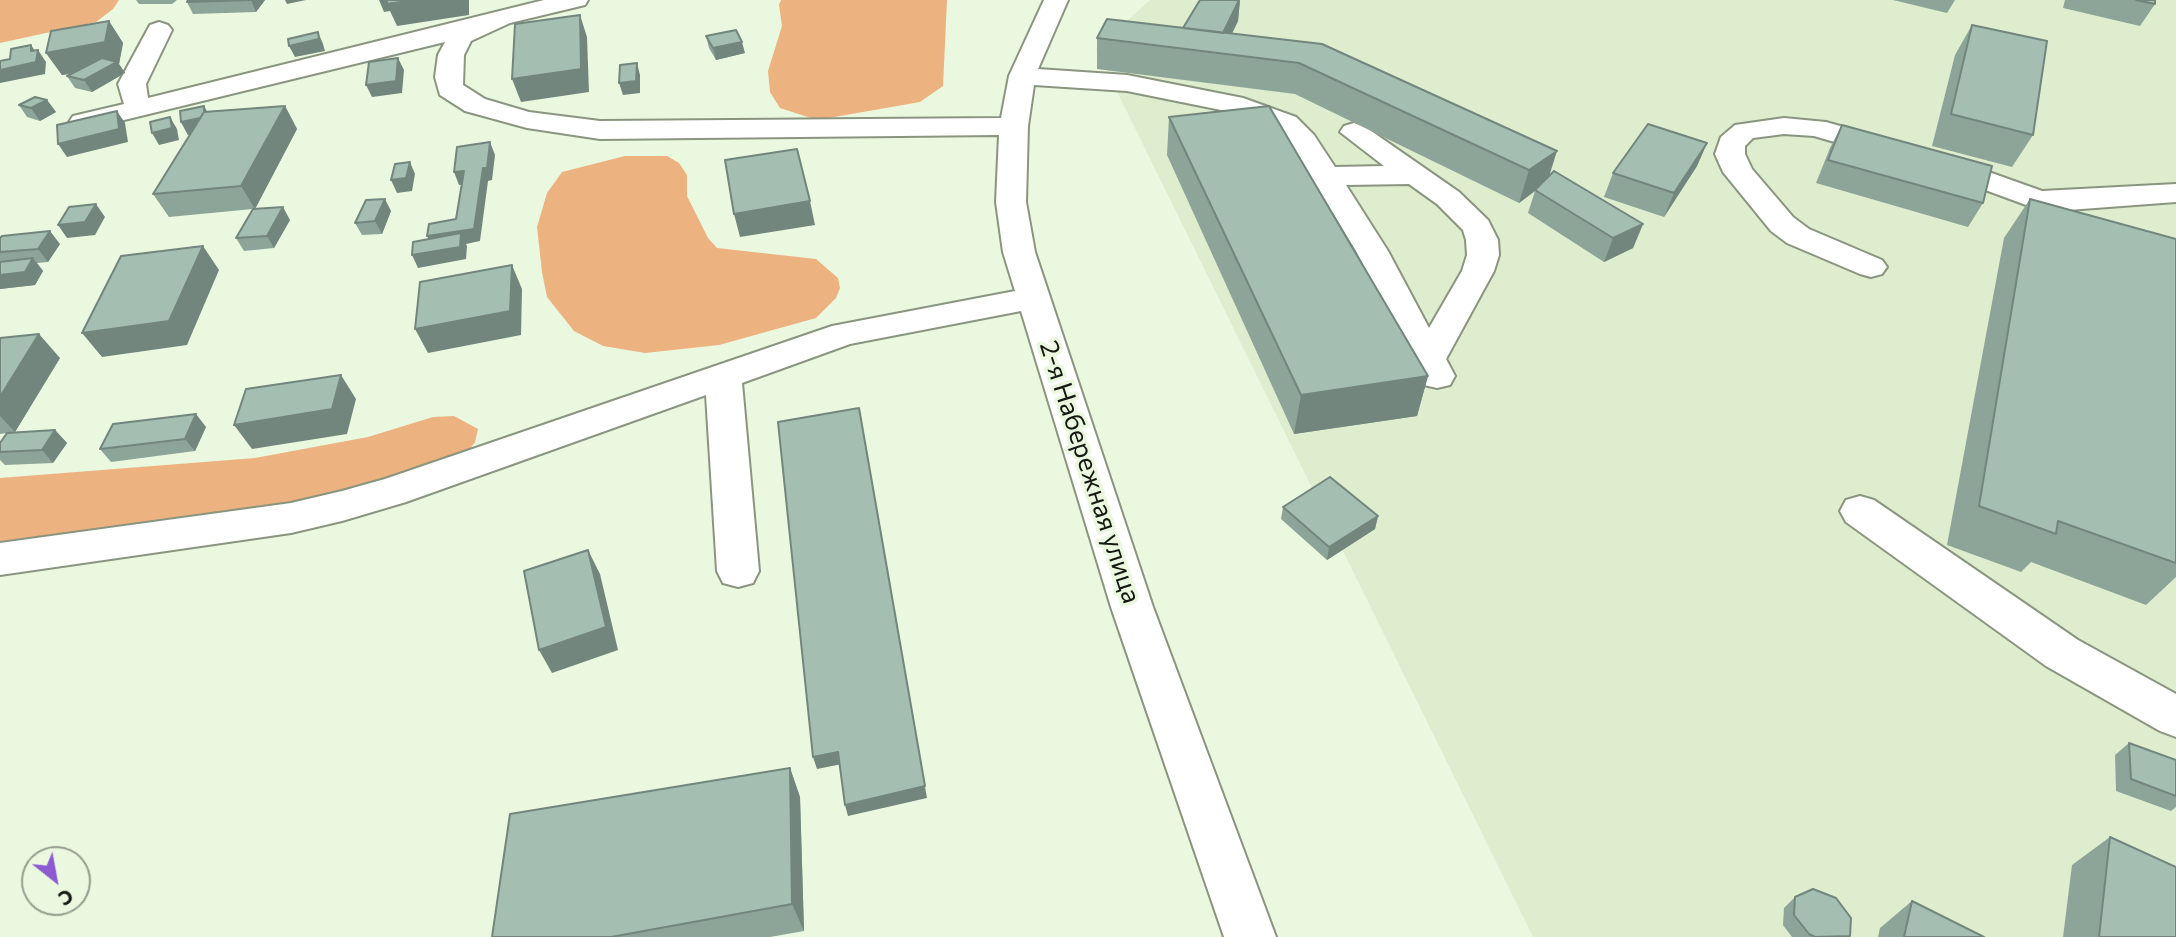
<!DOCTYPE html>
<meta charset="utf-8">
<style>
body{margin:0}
#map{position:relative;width:2176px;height:937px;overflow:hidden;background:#ebf8e0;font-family:Commissioner,sans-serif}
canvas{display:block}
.north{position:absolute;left:21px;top:846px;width:70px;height:70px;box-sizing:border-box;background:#ebf8e0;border:2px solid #959e8d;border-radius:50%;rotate:149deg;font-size:19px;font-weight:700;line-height:28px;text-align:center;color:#141810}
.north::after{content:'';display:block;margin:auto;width:24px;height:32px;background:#8d5ad2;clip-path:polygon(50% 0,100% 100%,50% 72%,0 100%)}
</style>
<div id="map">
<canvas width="2176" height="937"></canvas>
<div class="north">С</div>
</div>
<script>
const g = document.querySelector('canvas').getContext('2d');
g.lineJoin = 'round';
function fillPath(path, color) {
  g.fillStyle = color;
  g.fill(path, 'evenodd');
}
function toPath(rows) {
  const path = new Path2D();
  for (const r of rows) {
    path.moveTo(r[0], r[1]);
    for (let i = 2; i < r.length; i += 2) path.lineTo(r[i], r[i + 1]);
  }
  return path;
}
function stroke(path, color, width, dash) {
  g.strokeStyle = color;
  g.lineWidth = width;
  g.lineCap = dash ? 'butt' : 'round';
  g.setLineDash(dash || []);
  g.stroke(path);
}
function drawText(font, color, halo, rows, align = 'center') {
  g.font = font + ' Commissioner,sans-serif';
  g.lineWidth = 7;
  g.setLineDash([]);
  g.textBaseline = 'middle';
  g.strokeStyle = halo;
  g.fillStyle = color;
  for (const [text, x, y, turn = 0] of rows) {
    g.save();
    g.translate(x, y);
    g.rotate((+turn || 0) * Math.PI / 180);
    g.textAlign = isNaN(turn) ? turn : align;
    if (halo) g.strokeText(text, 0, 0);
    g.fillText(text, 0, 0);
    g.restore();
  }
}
fillPath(toPath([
 [1150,0,2176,0,2176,937,1533,937,1096,49]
]), '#ddedce');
fillPath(toPath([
 [0,0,119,0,113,9,96,22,0,43],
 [781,0,947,0,943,86,920,102,817,120,780,108,770,92,768,71,782,26,779,5],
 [625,156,667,156,679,163,687,175,687,196,708,238,717,248,816,259,838,278,840,288,836,298,816,318,719,345,645,353,603,346,574,331,547,297,542,272,537,227,547,193,562,172],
 [454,416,478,429,475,442,468,451,364,491,0,552,0,478,255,458,368,437,433,417]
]), '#ecb27f');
const minor = toPath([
 [544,0,588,0,585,5,510,23,471,41,464,55,463,85,485,99,529,112,600,121,1001,118,1009,76,1044,0,1068,0,1038,69,1127,75,1243,98,1296,117,1314,135,1335,167,1384,166,1340,132,1344,126,1354,123,1364,126,1459,192,1488,220,1498,240,1499,255,1494,271,1446,359,1455,376,1450,385,1437,388,1424,385,1356,251,1292,146,1276,129,1226,111,1127,91,1034,85,1028,126,1026,202,1035,252,1153,607,1276,937,1224,937,1111,607,1021,311,850,344,742,383,759,571,753,583,738,587,723,583,717,571,706,395,406,502,342,521,291,533,0,575,0,543,291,503,342,491,385,479,832,326,1015,291,1003,252,996,202,999,135,600,139,527,128,465,111,440,95,435,77,438,55,445,42,83,130,73,128,69,122,73,116,124,104,118,84,150,25,159,22,168,25,172,30,146,84,148,98,544,0],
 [1409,184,1437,204,1463,230,1466,240,1467,255,1462,271,1429,328,1388,251,1346,185,1409,184],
 [1784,118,1826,122,1896,142,1900,148,1896,154,1886,157,1814,136,1784,134,1753,138,1745,146,1745,154,1752,169,1793,217,1809,229,1882,260,1887,267,1882,274,1871,277,1860,274,1787,243,1771,231,1723,172,1715,154,1721,137,1735,125,1784,118],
 [1941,155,2042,191,2176,184,2176,202,2055,211,2037,209,1931,170,1926,164,1931,158,1941,155],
 [1860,496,1874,500,2078,640,2176,694,2176,737,2160,731,2046,666,1846,522,1840,511,1846,500,1860,496]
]);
stroke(minor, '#8a957f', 4);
fillPath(minor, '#fff');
fillPath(toPath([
 [136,0,177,0,172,4,139,4],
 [188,0,265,0,256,12,193,14,187,2],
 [1240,0,1238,21,1232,34,1322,44,1549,176,1643,224,1633,248,1604,262,1528,213,1535,191,1519,203,1295,94,1097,69,1097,38,1183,28],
 [1893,0,1955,0,1947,13],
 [2065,0,2155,0,2155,4,2140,26,2063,8],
 [109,21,123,43,119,64,125,73,92,92,75,88,67,76,71,74,62,75,46,53],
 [1972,25,2033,135,2012,167,1932,146,1955,55],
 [706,36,745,53,716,60,709,48],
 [47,100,56,112,40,121,27,117,19,105],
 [285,106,297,129,255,209,290,220,274,248,244,251,236,238,253,209,169,217,153,194,190,134,188,135,181,122,207,112],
 [1169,117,1428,376,1417,416,1294,434,1167,155],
 [1842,125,1983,203,1968,227,1816,183,1830,148],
 [1707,143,1697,166,1664,217,1604,197,1613,173],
 [2030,199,2176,239,2176,577,2146,605,2031,562,2021,572,1947,545,2004,238],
 [391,211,382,234,362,235,355,223],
 [0,238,60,244,48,262,37,263,43,271,35,285,0,289],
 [0,338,60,358,15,432,55,430,67,443,53,463,5,465,0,460,0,443,7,433,0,434],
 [206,427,195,451,111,462,100,449],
 [1283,507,1378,516,1375,529,1327,560,1281,519],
 [2129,743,2176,760,2176,807,2171,811,2116,791,2115,755],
 [790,768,800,797,804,931,770,937,492,937],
 [2110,837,2176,937,2063,937,2072,865],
 [1795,897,1849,937,1792,937,1783,925,1784,908],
 [1912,901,1984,937,1878,937,1880,928]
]), '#8da499');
fillPath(toPath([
 [251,0,265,0,256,12],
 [285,0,306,0,287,4],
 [379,0,469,0,469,15,397,26,390,11,384,12],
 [1240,0,1238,21,1222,53,1219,40],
 [580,15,587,37,589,92,521,102,512,79],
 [109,21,123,43,119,64,125,73,92,92,84,80,109,66,62,75,46,53],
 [318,32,323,44,325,51,295,57,289,46],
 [742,42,745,53,716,60,713,48],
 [31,45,37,54,38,50,46,62,45,74,0,83,0,70,31,51],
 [398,58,404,70,402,93,372,97,366,85],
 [637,63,640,75,640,93,623,95,619,83],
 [47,100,56,112,40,121,31,108],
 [204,106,211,118,212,129,188,135,181,122],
 [285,106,297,129,255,209,241,186],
 [117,111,125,123,128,142,67,157,58,144],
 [170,117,177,129,179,140,159,145,152,133],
 [490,142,495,155,492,180,488,181,480,241,466,244,467,246,466,259,418,268,412,255,433,249,427,236,474,229,483,168],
 [1707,143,1697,166,1664,217,1674,193],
 [1557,151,1547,183,1535,190,1535,191,1519,203,1529,170],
 [410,162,415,174,412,191,397,193,391,180],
 [464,171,469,184,459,185,454,172],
 [385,199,391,211,382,234,375,221],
 [810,201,815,225,740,237,734,214],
 [96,204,105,217,95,235,67,238,58,225],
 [283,207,290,220,274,248,267,236],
 [1643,224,1633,248,1604,262,1613,238],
 [50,231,60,244,48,262,38,249],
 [203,246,219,270,187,345,102,357,82,333],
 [33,258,43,271,35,285,0,289,0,275],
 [512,265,522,289,521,335,428,353,415,329],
 [39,334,60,358,15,432,0,416,0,397],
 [341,375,356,399,347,434,252,449,234,425],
 [1428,376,1417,416,1294,434,1301,395],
 [196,414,206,427,195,451,185,439],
 [861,421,927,798,848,816,845,805],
 [55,430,67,443,53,463,42,450],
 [1378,516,1375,529,1327,560,1329,547],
 [588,550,600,574,618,650,552,673,539,650],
 [838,752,842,764,817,769,813,757],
 [790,768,800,797,804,931,792,904]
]), '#73867d');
const building = toPath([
 [188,0,251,0,187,2,188,0],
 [387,0,413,0,387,4,387,0],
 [1200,0,1239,0,1223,33,1183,28,1200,0],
 [2136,0,2155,0,2155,4,2136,0],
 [580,15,581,69,512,79,515,24,580,15],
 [1107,19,1322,44,1557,151,1529,170,1299,63,1097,38,1107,19],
 [109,21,105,42,46,53,51,31,109,21],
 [1972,25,2047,41,2033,135,1951,114,1972,25],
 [736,30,742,42,713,48,706,36,736,30],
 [318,32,319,39,289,46,288,39,318,32],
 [31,45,31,51,38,50,36,62,0,70,0,61,10,59,11,49,31,45],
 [102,58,117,62,84,80,67,76,102,58],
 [398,58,396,81,366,85,369,62,398,58],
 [637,63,636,81,619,83,620,65,637,63],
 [35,97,47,100,31,108,19,105,35,97],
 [204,106,204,112,200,118,181,122,180,111,204,106],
 [285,106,241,186,153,194,204,112,285,106],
 [1269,106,1428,376,1301,395,1169,117,1269,106],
 [117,111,119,129,58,144,57,125,117,111],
 [170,117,172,128,152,133,150,122,170,117],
 [1648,124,1707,143,1674,193,1613,173,1648,124],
 [1842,125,1992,166,1983,203,1828,160,1842,125],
 [490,142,487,168,483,168,474,229,427,236,429,224,456,219,464,171,454,172,457,147,490,142],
 [797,149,810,201,734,214,725,160,797,149],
 [410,162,406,178,391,180,395,164,410,162],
 [1554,171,1643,224,1613,238,1535,190,1554,171],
 [385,199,375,221,355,223,366,200,385,199],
 [2030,199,2176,239,2176,563,2058,521,2056,534,1979,506,2030,199],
 [96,204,85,222,58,225,69,207,96,204],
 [283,207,267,236,236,238,253,209,283,207],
 [50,231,38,249,0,252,0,238,2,236,50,231],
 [461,233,460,247,412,255,413,242,461,233],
 [203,246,169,321,82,333,121,256,203,246],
 [33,258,25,272,0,275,0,262,33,258],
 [512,265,510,311,415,329,420,282,512,265],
 [39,334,0,397,0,338,39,334],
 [341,375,332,409,234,425,246,389,341,375],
 [859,408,925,786,845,805,838,752,813,757,778,422,859,408],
 [196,414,185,439,100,449,113,424,196,414],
 [55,430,42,450,0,452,0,443,7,433,55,430],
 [1330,477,1378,516,1329,547,1283,507,1330,477],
 [588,550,606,627,539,650,524,571,588,550],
 [2129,743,2176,760,2176,796,2131,779,2129,743],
 [790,768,792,904,611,937,492,937,510,814,790,768],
 [2110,837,2176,867,2176,937,2099,937,2110,837],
 [1813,889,1836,898,1851,918,1850,936,1815,937,1809,934,1794,915,1795,897,1813,889],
 [1912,901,1984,937,1904,937,1912,901]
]);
fillPath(building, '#a4bfb2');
stroke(building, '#73867d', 2);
drawText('26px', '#141810', '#ebf8e0', [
 ["2-я Набережная улица",1090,472,72]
]);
</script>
